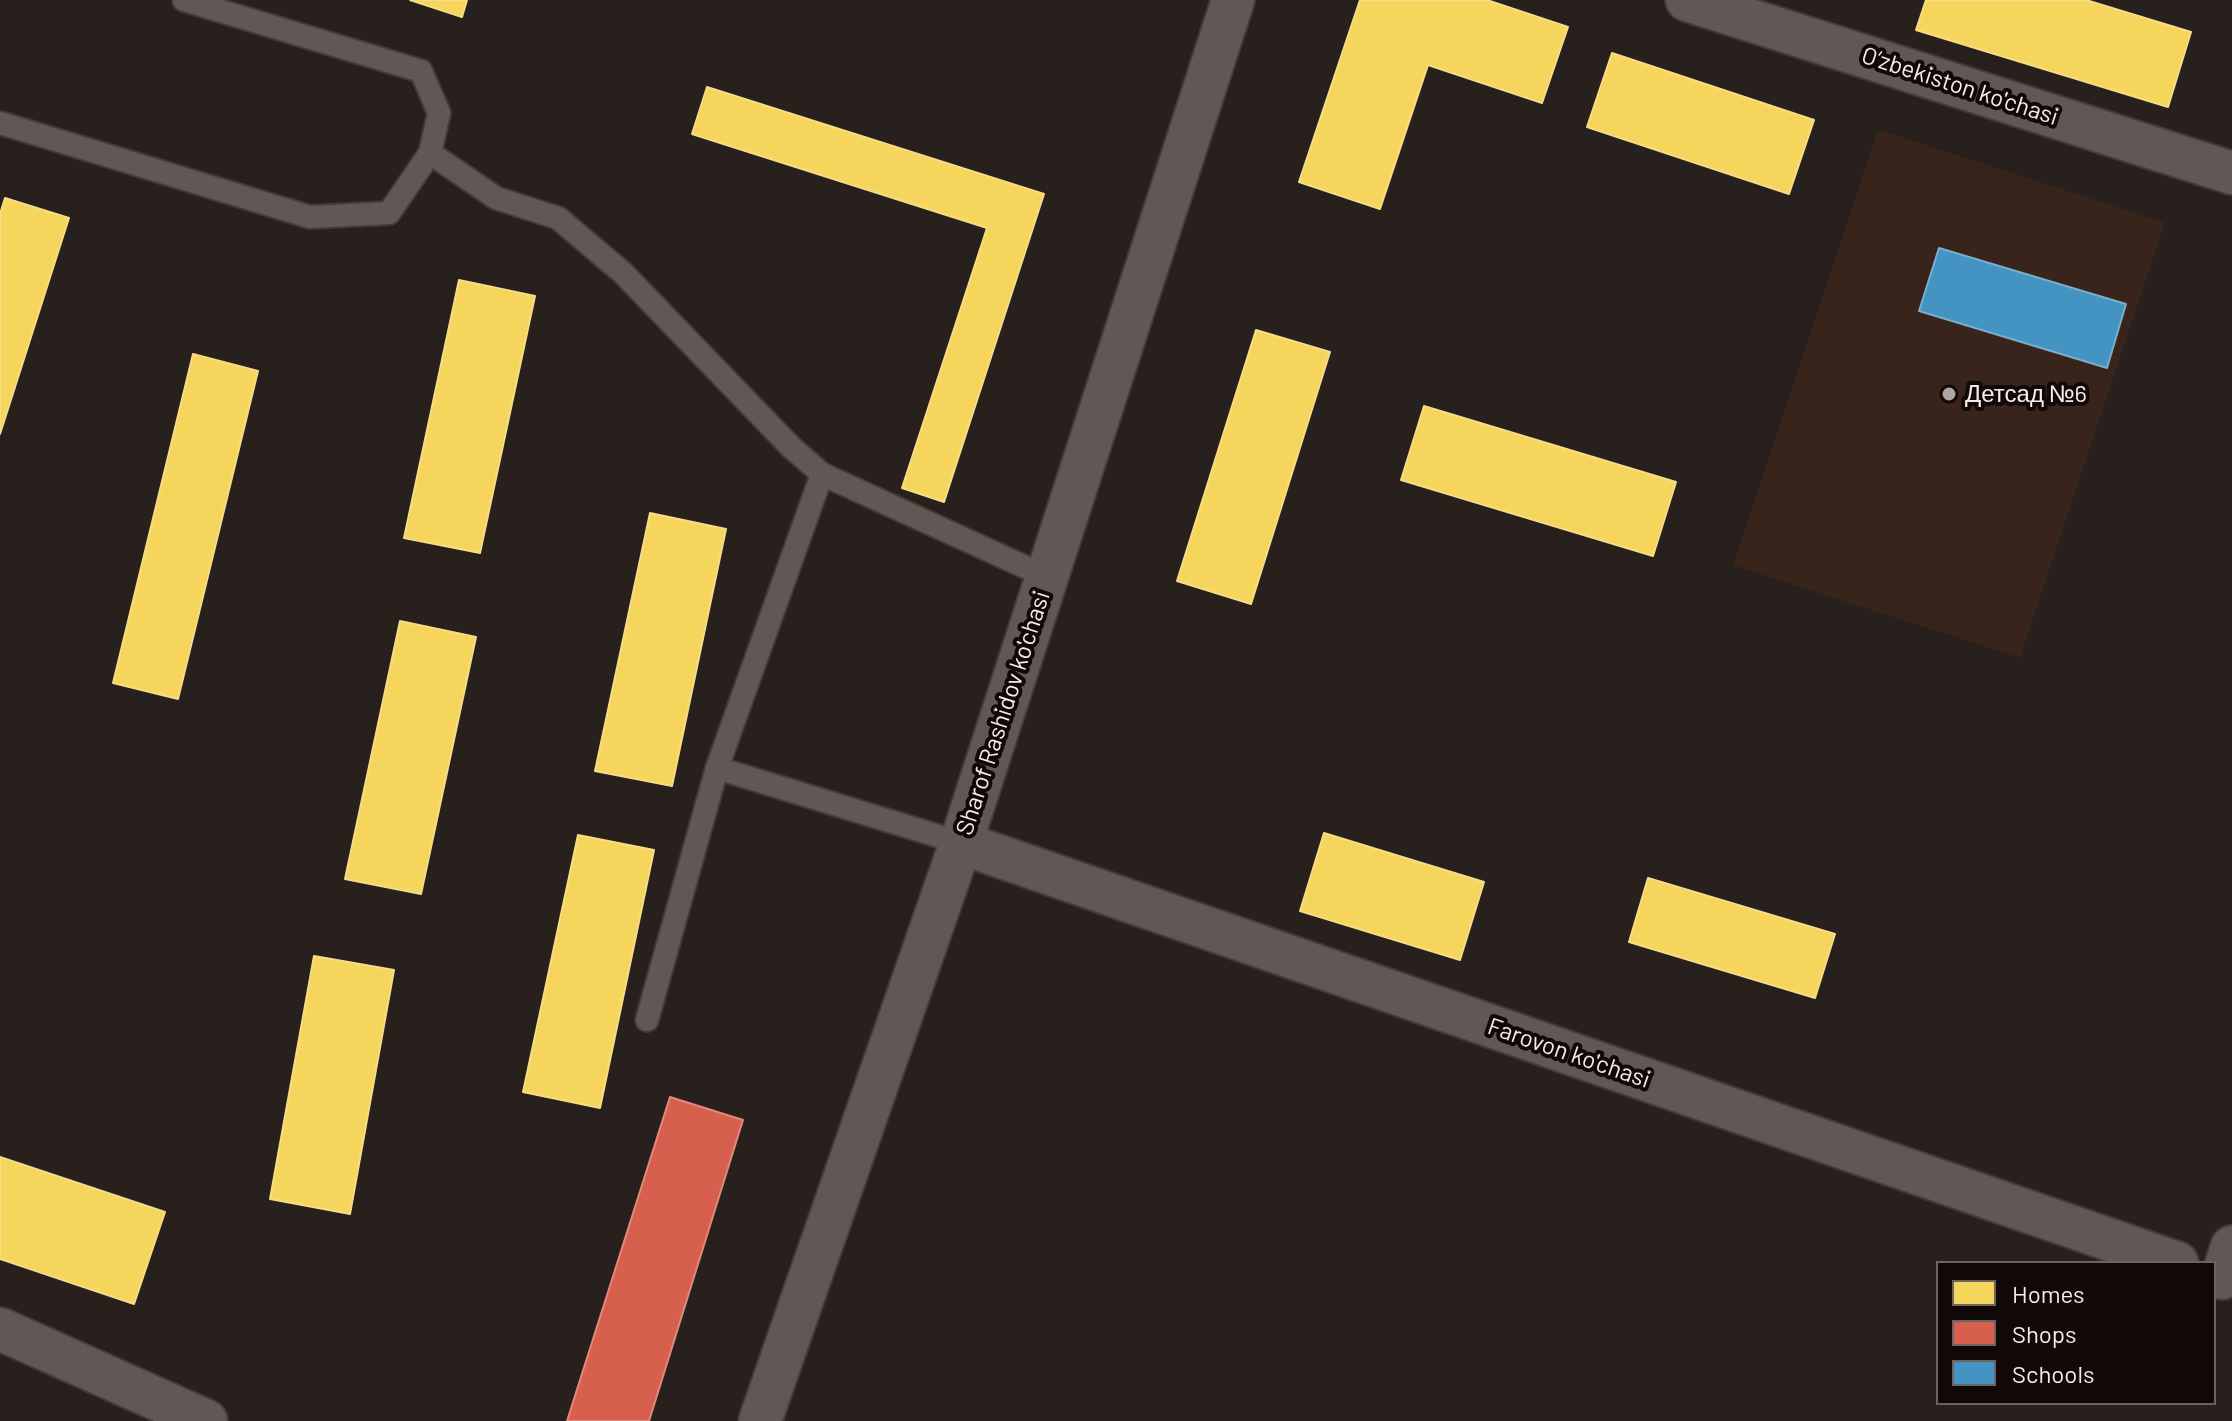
<!DOCTYPE html>
<meta charset="utf-8">
<style>
body{margin:0}
#map{position:relative;width:2232px;height:1421px;overflow:hidden;background:#28201c;font-family:Barlow,sans-serif}
canvas{display:block}
.legend{position:absolute;left:1936px;top:1261px;width:280px;height:144px;box-sizing:border-box;background:#110907;border:2px solid #6d6461;margin:0;padding:10px 14px;list-style:none;font-size:24px;color:#f8ece7}
.legend li{display:flex;align-items:center;gap:16px;height:40px}
.legend b{width:40px;border:2px solid #6d6461}
</style>
<div id="map">
<canvas width="2232" height="1421"></canvas>
<ul class="legend">
<li><b style="height:22px;background:#f6d55c"></b>Homes</li>
<li><b style="height:22px;background:#d6604d"></b>Shops</li>
<li><b style="height:22px;background:#4393c3"></b>Schools</li>
</ul>
</div>
<script>
const g = document.querySelector('canvas').getContext('2d');
g.lineJoin = 'round';
function fillPath(path, color) {
  g.fillStyle = color;
  g.fill(path, 'evenodd');
}
function toPath(rows) {
  const path = new Path2D();
  for (const r of rows) {
    path.moveTo(r[0], r[1]);
    for (let i = 2; i < r.length; i += 2) path.lineTo(r[i], r[i + 1]);
  }
  return path;
}
function stroke(path, color, width, dash) {
  g.strokeStyle = color;
  g.lineWidth = width;
  g.lineCap = dash ? 'butt' : 'round';
  g.setLineDash(dash || []);
  g.stroke(path);
}
function drawText(font, color, halo, rows, align = 'center') {
  g.font = font + ' Barlow,sans-serif';
  g.lineWidth = 8;
  g.setLineDash([]);
  g.textBaseline = 'middle';
  g.strokeStyle = halo;
  g.fillStyle = color;
  for (const [text, x, y, turn = 0] of rows) {
    g.save();
    g.translate(x, y);
    g.rotate((+turn || 0) * Math.PI / 180);
    g.textAlign = isNaN(turn) ? turn : align;
    if (halo) g.strokeText(text, 0, 0);
    g.fillText(text, 0, 0);
    g.restore();
  }
}
fillPath(toPath([
 [1878,129,2165,223,2020,658,1733,565]
]), '#38241a');
const homes = toPath([
 [410,0,467,0,462,17,410,0],
 [1360,0,1487,0,1568,27,1542,103,1428,65,1380,209,1299,182,1360,0],
 [1926,0,2086,0,2191,32,2168,107,1916,30,1926,0],
 [1612,53,1814,120,1789,194,1587,127,1612,53],
 [707,87,1044,194,944,502,902,488,987,228,692,134,707,87],
 [5,198,69,218,0,434,0,214,5,198],
 [459,280,535,296,480,553,404,538,459,280],
 [1256,330,1330,352,1251,604,1177,581,1256,330],
 [193,354,258,371,178,699,113,683,193,354],
 [1424,406,1676,482,1653,556,1401,480,1424,406],
 [650,513,726,529,672,786,595,771,650,513],
 [400,621,476,637,421,894,345,879,400,621],
 [1324,833,1484,882,1460,960,1300,911,1324,833],
 [578,835,654,850,600,1108,523,1092,578,835],
 [1648,878,1835,934,1815,998,1629,942,1648,878],
 [314,956,394,970,350,1214,270,1199,314,956],
 [0,1157,165,1212,134,1304,0,1259,0,1157]
]);
fillPath(homes, '#f6d55c');
stroke(homes, '#f7dc86', 2);
const shops = toPath([
 [670,1097,743,1120,649,1421,567,1421,670,1097]
]);
fillPath(shops, '#d6604d');
stroke(shops, '#e08a7b', 2);
const schools = toPath([
 [1939,248,2126,304,2107,368,1919,311,1939,248]
]);
fillPath(schools, '#4393c3');
stroke(schools, '#79aece', 2);
const lane = toPath([
 [0,123,310,217,389,213,430,153,439,113,421,71,184,0],
 [430,153,496,198,558,218,623,273,791,447,822,474,1047,577],
 [717,768,961,843],
 [647,1020,717,768,822,474]
]);
const street = toPath([
 [1687,0,2232,173],
 [961,843,2177,1263],
 [2222,1278,2232,1247],
 [0,1329,206,1421],
 [760,1421,961,843,1233,0]
]);
stroke(lane, '#423b38', 26);
stroke(street, '#423b38', 46);
stroke(lane, '#5f5855', 22);
stroke(street, '#5f5855', 42);
for (const [x, y, r, color] of [
 [1949,394,8,"#afa5a0"]
]) {
  const dot = new Path2D();
  dot.arc(x, y, r, 0, 2 * Math.PI);
  g.fillStyle = color;
  g.fill(dot);
  stroke(dot, '#110907', 3);
}
drawText('24px', '#f8ece7', '#110907', [
 ["O‘zbekiston ko'chasi",1960,86,18],
 ["Sharof Rashidov ko'chasi",1003,713,-72],
 ["Farovon ko'chasi",1569,1053,19]
]);
drawText('24px', '#f8ece7', '#110907', [
 ["Детсад №6",1965,394]
], 'left');
</script>
